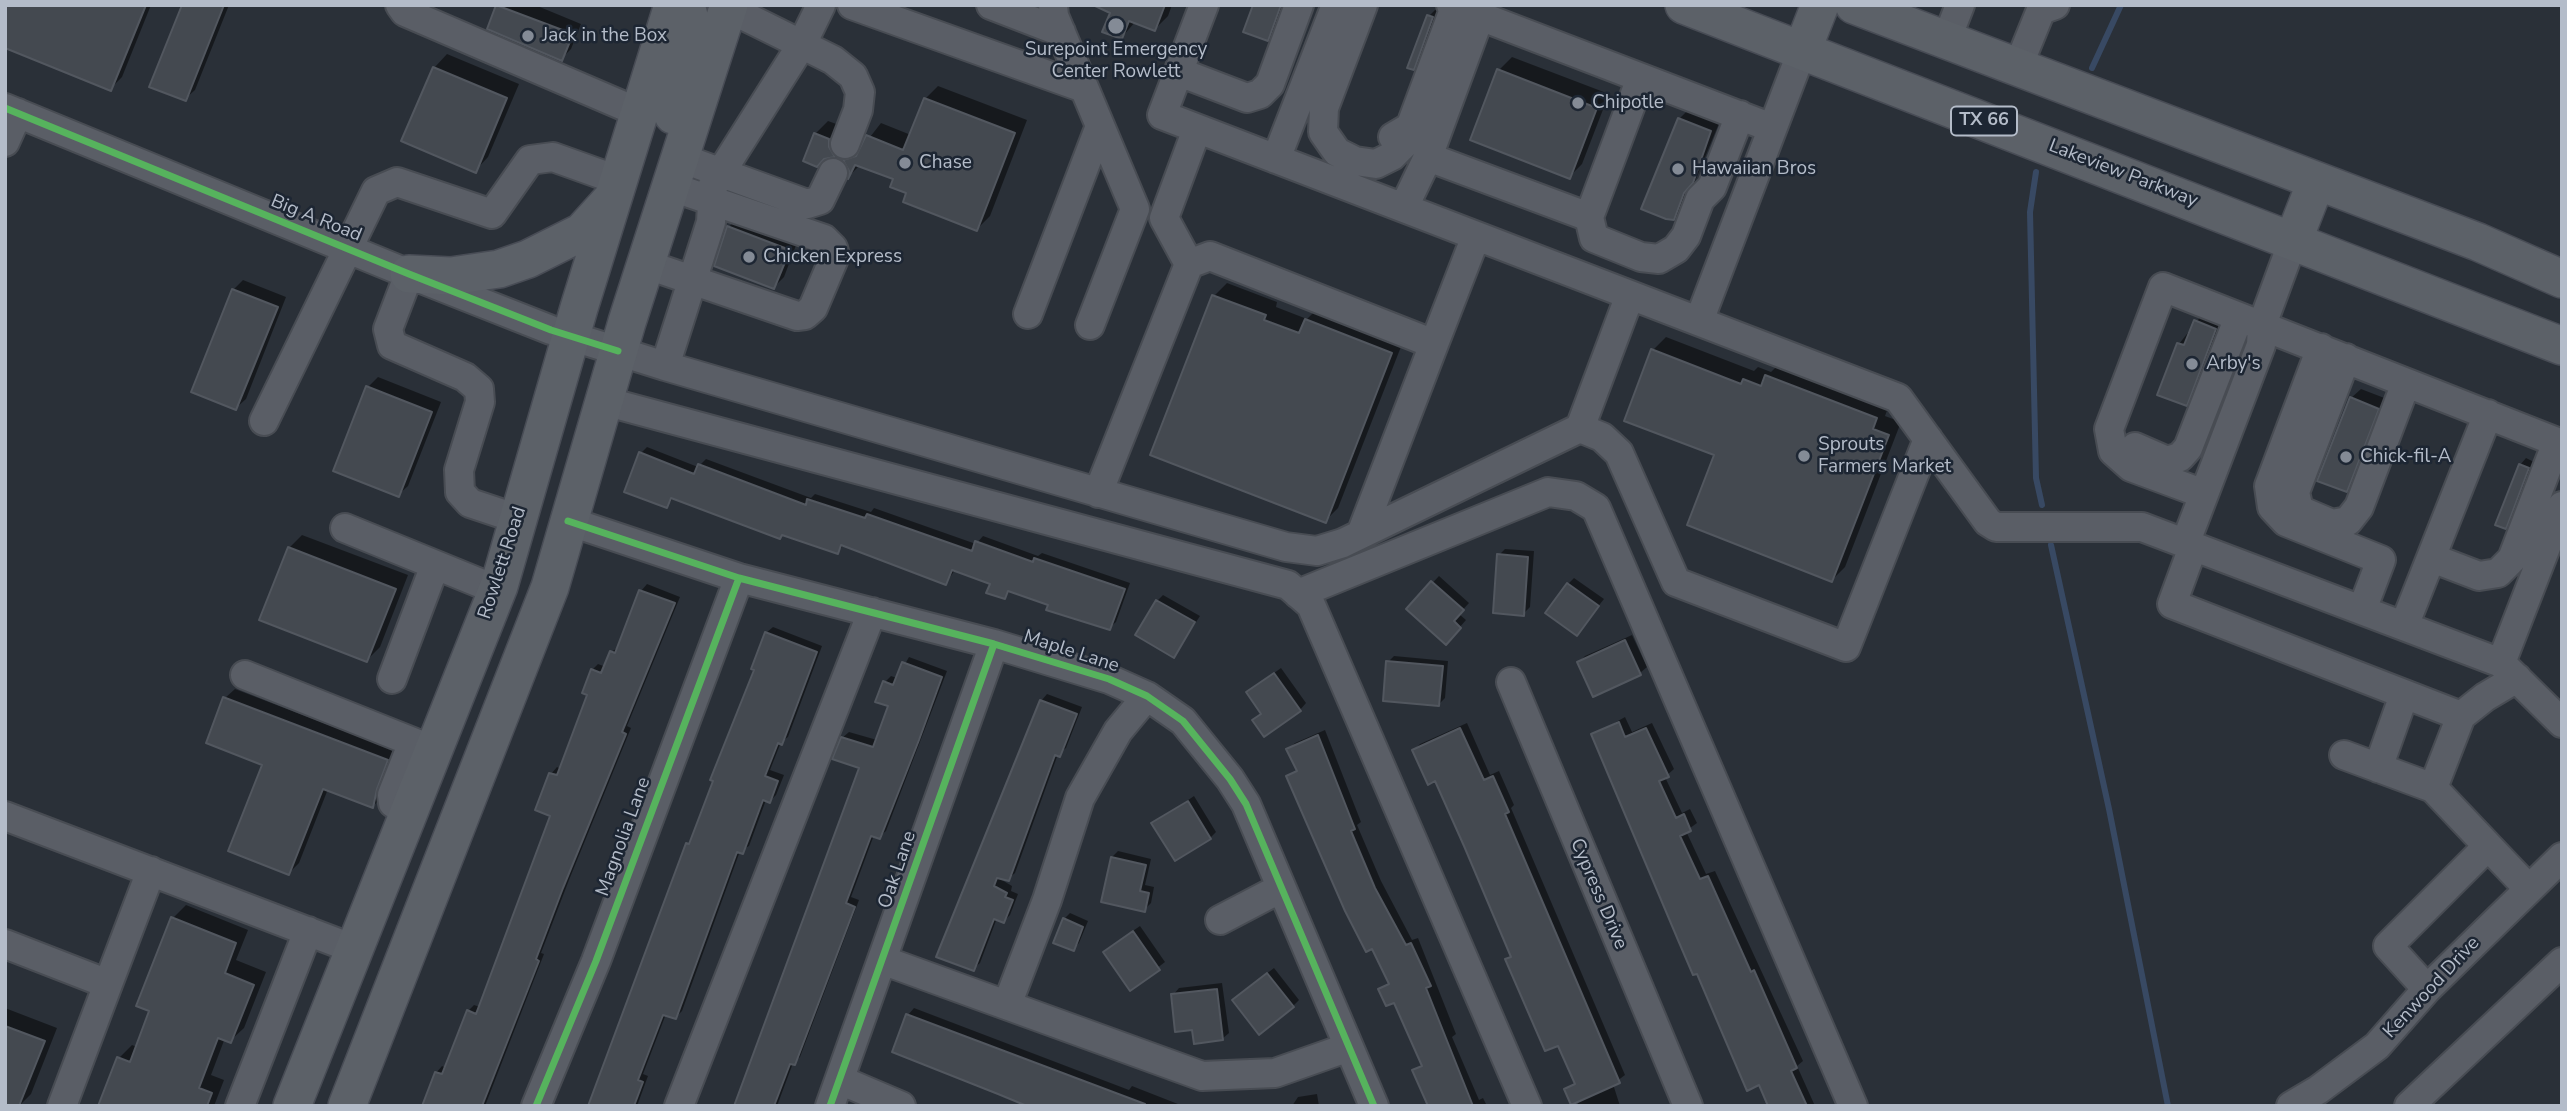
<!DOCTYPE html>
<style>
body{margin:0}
#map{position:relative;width:2567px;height:1111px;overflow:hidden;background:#2a3038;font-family:"Nunito Sans",sans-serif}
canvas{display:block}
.frame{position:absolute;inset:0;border:7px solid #b4bcc9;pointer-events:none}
</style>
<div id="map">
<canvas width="2567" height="1111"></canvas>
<div class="frame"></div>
</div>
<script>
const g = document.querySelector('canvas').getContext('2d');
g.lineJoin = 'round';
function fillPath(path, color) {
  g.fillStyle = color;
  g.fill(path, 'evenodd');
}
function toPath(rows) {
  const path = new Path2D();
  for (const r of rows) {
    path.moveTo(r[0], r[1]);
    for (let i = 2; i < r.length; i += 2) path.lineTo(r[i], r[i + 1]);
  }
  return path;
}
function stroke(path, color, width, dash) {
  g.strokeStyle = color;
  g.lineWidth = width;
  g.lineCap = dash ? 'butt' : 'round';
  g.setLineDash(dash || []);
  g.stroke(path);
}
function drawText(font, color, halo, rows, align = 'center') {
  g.font = font + ' "Nunito Sans",sans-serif';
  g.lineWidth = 5;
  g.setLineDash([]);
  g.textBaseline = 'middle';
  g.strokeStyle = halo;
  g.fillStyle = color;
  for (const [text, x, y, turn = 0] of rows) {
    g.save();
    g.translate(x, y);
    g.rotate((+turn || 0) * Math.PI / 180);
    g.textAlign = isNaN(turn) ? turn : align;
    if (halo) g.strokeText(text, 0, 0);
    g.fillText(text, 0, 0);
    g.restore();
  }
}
fillPath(toPath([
 [5,5,151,5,122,77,111,88],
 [184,5,229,5,195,90,185,99],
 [498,5,535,5,581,24,571,49,561,59,489,28],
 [1098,5,1172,5,1168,16,1155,29,1136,21,1122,37,1112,12],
 [1255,5,1286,5,1277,29,1268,39],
 [1435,10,1439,11,1420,62,1413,68,1429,16],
 [447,54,519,84,488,157,475,171,404,140,434,68],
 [1512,57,1609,94,1582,164,1569,177,1499,70],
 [938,86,1027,120,990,216,977,229,909,192,895,178,860,165,851,174,845,160,863,146,881,123,911,135,925,99],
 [1689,109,1720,121,1684,208,1674,218,1679,119],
 [828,121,842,126,847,143,835,155,825,157,815,134],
 [738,217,798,240,784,277,774,287,729,227],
 [243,280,286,297,246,399,236,408,233,290],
 [1227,283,1277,302,1276,307,1307,319,1319,307,1404,339,1338,508,1325,521,1214,296],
 [2205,311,2225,319,2196,394,2186,404,2179,344],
 [1666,337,1754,371,1758,367,1771,372,1780,363,1889,405,1885,416,1901,422,1845,567,1832,580,1716,454,1653,350],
 [378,377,441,402,408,486,398,495,368,387],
 [2361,389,2387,399,2356,480,2346,490,2351,398],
 [647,447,698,467,706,459,811,498,815,494,871,512,874,508,976,544,983,536,1038,556,1042,553,1130,583,1116,622,1109,628,1011,590,1004,597,992,583,955,570,946,583,844,545,837,552,674,497,667,506,641,453],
 [2526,458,2534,462,2511,521,2505,527,2520,465],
 [302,535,408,575,380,647,367,660,289,548],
 [1505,549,1534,551,1530,607,1523,614,1499,555],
 [1439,576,1469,603,1459,614,1466,620,1446,643,1408,609],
 [1574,578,1604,599,1577,633,1568,584],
 [647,584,680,597,627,726,631,728,569,880,541,953,544,954,485,1106,423,1106,436,1073,442,1066,446,1068,468,1011,474,1005,480,1007,552,815,551,774,557,767,561,769,590,694,592,670,598,664,606,667,611,652,619,647,641,591],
 [1163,595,1200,616,1174,656,1157,601],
 [773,627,822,646,788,737,781,742,770,770,784,775,776,795,770,801,766,800,749,846,740,851,682,1011,676,1017,666,1014,643,1074,648,1076,637,1106,588,1106,715,780,766,633],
 [1632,635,1647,667,1640,673,1594,694,1579,662,1585,656],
 [1394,656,1448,661,1445,698,1438,705,1388,662],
 [909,657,947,671,886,831,879,837,874,835,851,897,859,900,800,1057,793,1063,777,1106,736,1106,861,766,842,738,849,732,877,740,890,705,885,682,891,676,897,678],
 [1281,668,1306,703,1300,710,1263,713,1248,692],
 [235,689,396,751,382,797,373,806,328,789,299,863,289,873,265,764,225,698],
 [1047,694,1082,707,1066,748,1058,754,1015,873,1008,879,995,876,1012,886,1011,891,1018,894,1010,915,1004,921,997,918,980,963,973,969,938,956,1041,701],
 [1625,717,1632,732,1652,723,1674,769,1665,777,1682,813,1690,809,1697,823,1686,831,1706,874,1715,871,1803,1061,1797,1066,1815,1106,1770,1106,1593,735],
 [1467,723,1490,775,1499,771,1514,805,1511,808,1625,1075,1613,1084,1620,1106,1580,1106,1566,1090,1576,1082,1559,1043,1507,959,1512,955,1436,779,1414,750,1420,744],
 [1325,730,1361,822,1357,825,1381,881,1412,940,1418,938,1456,1034,1452,1037,1479,1100,1483,1098,1487,1106,1430,1106,1414,1071,1423,1063,1395,1000,1380,989,1390,982,1289,777,1298,769,1289,749,1295,743],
 [1194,796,1216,832,1210,838,1153,824],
 [1118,851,1151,859,1145,885,1154,887,1151,903,1144,910,1112,857],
 [186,905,248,930,236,960,266,972,244,1028,230,1041,225,1038,211,1075,224,1080,214,1106,100,1106,119,1058,132,1045,137,1047,152,1010,173,918],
 [1070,913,1088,921,1079,943,1073,949,1064,919],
 [1140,926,1165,962,1130,989,1111,946],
 [1274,968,1299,1000,1293,1006,1240,994],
 [1222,983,1229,1033,1222,1039,1194,1028,1173,995,1179,988],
 [5,1008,57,1028,31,1094,19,1106,5,1102],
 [914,1008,1129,1090,1132,1086,1183,1106,1034,1106,908,1015],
 [1317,1094,1319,1106,1292,1106,1298,1097]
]), '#0007');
stroke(toPath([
 [2092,68,2121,5],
 [2036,172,2030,212,2036,478,2042,505],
 [2051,545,2109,809,2168,1106]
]), '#384963', 6);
const building = toPath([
 [5,5,146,5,111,91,5,48,5,5],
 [182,5,224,5,186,101,149,87,182,5],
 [496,5,573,34,562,61,487,29,496,5],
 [1093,5,1165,5,1155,31,1129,21,1122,39,1102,32,1110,13,1093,5],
 [1253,5,1281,5,1268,41,1243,32,1253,5],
 [1427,15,1433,17,1414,70,1407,68,1427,15],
 [433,67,507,98,476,173,401,141,433,67],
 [1497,69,1597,108,1570,179,1470,140,1497,69],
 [924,98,1015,133,977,231,903,202,906,193,890,187,893,179,855,165,848,179,849,171,843,160,856,156,866,135,903,150,924,98],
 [1678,118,1711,131,1693,183,1684,193,1674,220,1666,219,1641,209,1678,118],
 [814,133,829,139,829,147,835,157,824,159,817,167,803,161,814,133],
 [727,226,790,250,774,289,714,266,727,226],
 [232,289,278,307,236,410,191,392,232,289],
 [1212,295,1266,315,1264,320,1299,333,1305,319,1392,353,1326,523,1150,455,1212,295],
 [2194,320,2216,329,2187,406,2157,395,2177,343,2184,345,2194,320],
 [1651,349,1741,384,1743,379,1761,386,1765,375,1877,418,1873,429,1889,435,1832,582,1687,525,1714,455,1624,421,1651,349],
 [366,386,432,412,399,497,333,471,366,386],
 [2350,397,2379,409,2347,492,2317,481,2350,397],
 [639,452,694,474,698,464,806,505,807,499,865,518,867,514,972,551,975,541,1033,562,1034,558,1125,589,1110,630,1046,610,1048,605,1008,591,1005,599,986,593,990,584,952,570,946,585,841,545,838,554,782,535,780,539,671,498,667,508,624,492,639,452],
 [2519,464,2529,468,2506,529,2495,525,2519,464],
 [288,547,396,589,367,662,259,620,288,547],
 [1497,554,1528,557,1524,616,1493,613,1497,554],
 [1431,581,1464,610,1454,621,1461,628,1446,645,1406,609,1431,581],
 [1567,583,1599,606,1577,636,1545,613,1567,583],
 [639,590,675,603,622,732,626,734,563,888,536,959,539,961,482,1106,422,1106,435,1072,442,1074,467,1010,476,1014,550,816,535,810,549,773,557,775,587,695,582,693,591,669,601,673,610,651,615,653,639,590],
 [1156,600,1195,622,1174,658,1135,635,1156,600],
 [765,632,817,652,782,745,778,743,765,776,778,781,770,803,763,800,743,854,737,852,676,1019,663,1015,638,1080,643,1082,634,1106,588,1106,686,843,689,844,713,781,710,780,754,670,751,669,765,632],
 [1625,640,1641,675,1593,697,1577,662,1625,640],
 [1386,661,1443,666,1439,706,1383,701,1386,661],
 [902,662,942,677,919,740,880,839,871,836,846,903,855,907,795,1065,790,1064,774,1106,734,1106,859,768,832,759,841,737,873,747,888,706,875,702,883,681,893,685,902,662],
 [1274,673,1301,711,1264,737,1252,720,1261,714,1246,692,1274,673],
 [223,697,388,760,377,789,373,808,323,789,289,875,228,851,262,765,206,743,223,697],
 [1040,700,1077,714,1060,757,1055,755,1009,881,997,878,994,886,1007,893,1005,897,1013,900,1004,923,994,919,974,971,936,957,1040,700],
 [1619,722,1625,737,1646,728,1669,777,1659,781,1676,818,1684,814,1691,831,1680,836,1700,879,1708,876,1751,972,1754,970,1797,1068,1791,1071,1807,1106,1768,1106,1759,1085,1747,1091,1697,974,1693,975,1678,940,1591,734,1619,722],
 [1460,728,1484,780,1493,776,1509,812,1505,814,1620,1083,1571,1105,1564,1089,1575,1084,1558,1046,1545,1051,1505,959,1511,957,1464,846,1435,781,1428,785,1412,750,1460,728],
 [1318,735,1355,829,1351,831,1375,888,1406,945,1411,943,1431,986,1426,988,1473,1106,1428,1106,1412,1070,1422,1066,1394,1003,1386,1006,1378,989,1389,984,1372,949,1366,952,1345,911,1286,776,1297,771,1286,749,1318,735],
 [1188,801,1211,839,1175,861,1151,823,1188,801],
 [1111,857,1146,865,1140,891,1149,893,1145,912,1101,902,1111,857],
 [171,917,236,943,225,973,254,985,231,1043,218,1038,199,1088,212,1093,207,1106,98,1106,117,1057,130,1062,149,1011,136,1006,171,917],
 [1063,918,1083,927,1074,951,1053,943,1063,918],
 [1133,931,1160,970,1130,991,1103,952,1133,931],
 [1267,973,1294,1007,1259,1035,1232,1000,1267,973],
 [1217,989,1223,1040,1194,1044,1192,1030,1175,1032,1171,994,1217,989],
 [906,1014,1145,1104,1145,1106,1027,1106,998,1094,892,1052,906,1014],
 [5,1026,45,1041,19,1106,5,1106,5,1026]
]);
fillPath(building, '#444950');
stroke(building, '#52575f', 2);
const minor = toPath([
 [400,5,405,12,640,113],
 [852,5,1084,88],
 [991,5,1061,32],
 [1053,5,1054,16,1135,209,1090,325],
 [1204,5,1162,115,1898,398,1988,522,1996,527,2142,527,2501,663],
 [1363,5,1324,108,1323,132,1337,152,1355,161,1376,164,1392,156,1404,144,1455,7],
 [1451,5,1772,128],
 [728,8,833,60,853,76,860,92,858,110,845,144],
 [1946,41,1960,5],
 [2017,69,2041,10,2055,5],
 [1179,72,1247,98,1260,94,1270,84,1299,5],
 [5,108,409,274,551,330,665,366,711,222,713,185,802,44,821,5],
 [1393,137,1410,127,1435,136],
 [5,142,18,113],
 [678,157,807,204,820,200,833,173],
 [1428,157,1589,217,1641,78],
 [1276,159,1336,5],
 [1404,207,1428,157,1480,16],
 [1589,217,1594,238,1641,257,1659,259,1676,249,1686,236,1700,199,1712,187,1740,115],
 [645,264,797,316,805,315,813,308,835,256,833,248,824,239,669,186],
 [1189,264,1164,218,1197,129],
 [409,274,388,329,392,345,465,377,479,389,480,402,459,470,460,492,470,503,518,519],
 [1630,295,1580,428,1602,437,1619,453,1676,582,1846,647,1928,439],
 [1028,314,1100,126],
 [1699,321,1802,51],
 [1434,344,1476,236],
 [2321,348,2269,486,2272,507,2286,522,2381,560,2362,610],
 [2346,358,2295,492,2299,510,2332,524,2348,521,2359,507,2406,383],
 [665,366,1286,547,1317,551,1343,543,1580,428],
 [604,401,1288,585,1311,605,1527,1106],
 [264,421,376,191,397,182,492,214,530,160,553,157,620,181],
 [2135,447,2167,461,2180,457,2188,448,2239,317],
 [1098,493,1189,264,1210,256,1434,344,1361,534],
 [2204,494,2131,467,2113,451,2109,429,2163,287,2562,444],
 [2562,506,2501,663,2562,723],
 [568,521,739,578,994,644,1109,679,1147,696,1183,721,1230,779,1246,804,1374,1106],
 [345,528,497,590],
 [2185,544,2261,345,2262,325,2293,241],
 [2193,547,2172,604,2461,716],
 [2432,558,2479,576,2498,573,2512,559,2557,442],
 [1298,594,1548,492,1576,496,1596,508,1853,1106],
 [2404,626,2488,414],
 [245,675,433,750],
 [392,679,435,565],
 [1511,682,1688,1106],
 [2344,755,2433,788],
 [2378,768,2404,695],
 [408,813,393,803,392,795,413,742],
 [5,816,354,949],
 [2488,846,2433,788,2461,716,2485,697,2517,678],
 [1220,920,1281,888],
 [5,944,108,984,62,1106],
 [882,960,1202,1076,1275,1073,1349,1047],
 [108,984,151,871],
 [2427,989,2388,946,2488,846,2528,888],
 [1007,1005,1047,900,1080,798,1118,731,1147,696],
 [840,1080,901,1106],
 [240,1106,308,931],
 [536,1106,596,961,739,578],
 [679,1106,872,612],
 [830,1106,994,644],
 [2291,1106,2318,1090,2377,1046,2427,989,2562,857],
 [2409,1106,2562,962]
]);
const major = toPath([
 [1684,5,2562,346],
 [1854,5,2478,242,2562,279],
 [1802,51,1820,5],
 [673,115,671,102,692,27,686,5],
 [2293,241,2316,182],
 [409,274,451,276,499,269,528,259,582,232,611,200],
 [292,1106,499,586,579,308,673,5],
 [347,1106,550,587,627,322,729,5]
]);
stroke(minor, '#484c53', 32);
stroke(major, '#484c55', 40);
stroke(minor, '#5a5e66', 28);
stroke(major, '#5c6168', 37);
stroke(toPath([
 [5,108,409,274,551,330,618,351],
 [568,521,739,578,994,644,1109,679,1147,696,1183,721,1230,779,1246,804,1374,1106],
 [536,1106,596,961,739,578],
 [830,1106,994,644]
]), '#56b35d', 7);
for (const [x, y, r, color] of [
 [1116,26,9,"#848b96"],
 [528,36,7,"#848b96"],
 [1578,103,7,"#848b96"],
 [905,163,7,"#848b96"],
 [1678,169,7,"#848b96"],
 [749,257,7,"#848b96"],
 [2192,364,7,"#848b96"],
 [1804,456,7,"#848b96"],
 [2346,457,7,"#848b96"]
]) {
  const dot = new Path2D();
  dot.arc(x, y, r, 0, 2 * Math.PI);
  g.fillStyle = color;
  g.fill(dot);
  stroke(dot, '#1d2633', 2.5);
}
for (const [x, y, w] of [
 [1984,121,66]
]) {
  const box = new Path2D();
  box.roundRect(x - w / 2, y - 14.5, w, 29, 5);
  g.fillStyle = '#1d2633';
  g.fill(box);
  stroke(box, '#b4bcc9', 2);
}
drawText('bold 18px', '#b4bcc9', null, [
 ["TX 66",1984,121]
]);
drawText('19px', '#b4bcc9', '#1d2633', [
 ["Jack in the Box",542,36],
 ["Surepoint Emergency",1116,50,"center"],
 ["Center Rowlett",1116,72,"center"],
 ["Chipotle",1592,103],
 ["Chase",919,163],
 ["Hawaiian Bros",1692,169],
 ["Chicken Express",763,257],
 ["Arby's",2206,364],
 ["Sprouts",1818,445],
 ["Farmers Market",1818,467],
 ["Chick-fil-A",2360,457]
], 'left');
drawText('19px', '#b4bcc9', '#1d2633', [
 ["Lakeview Parkway",2123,174,21],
 ["Big A Road",316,219,22],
 ["Rowlett Road",503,563,-72],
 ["Maple Lane",1071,652,18],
 ["Magnolia Lane",624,837,-70],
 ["Oak Lane",898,870,-71],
 ["Cypress Drive",1598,894,67],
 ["Kenwood Drive",2432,988,-47]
]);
</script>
